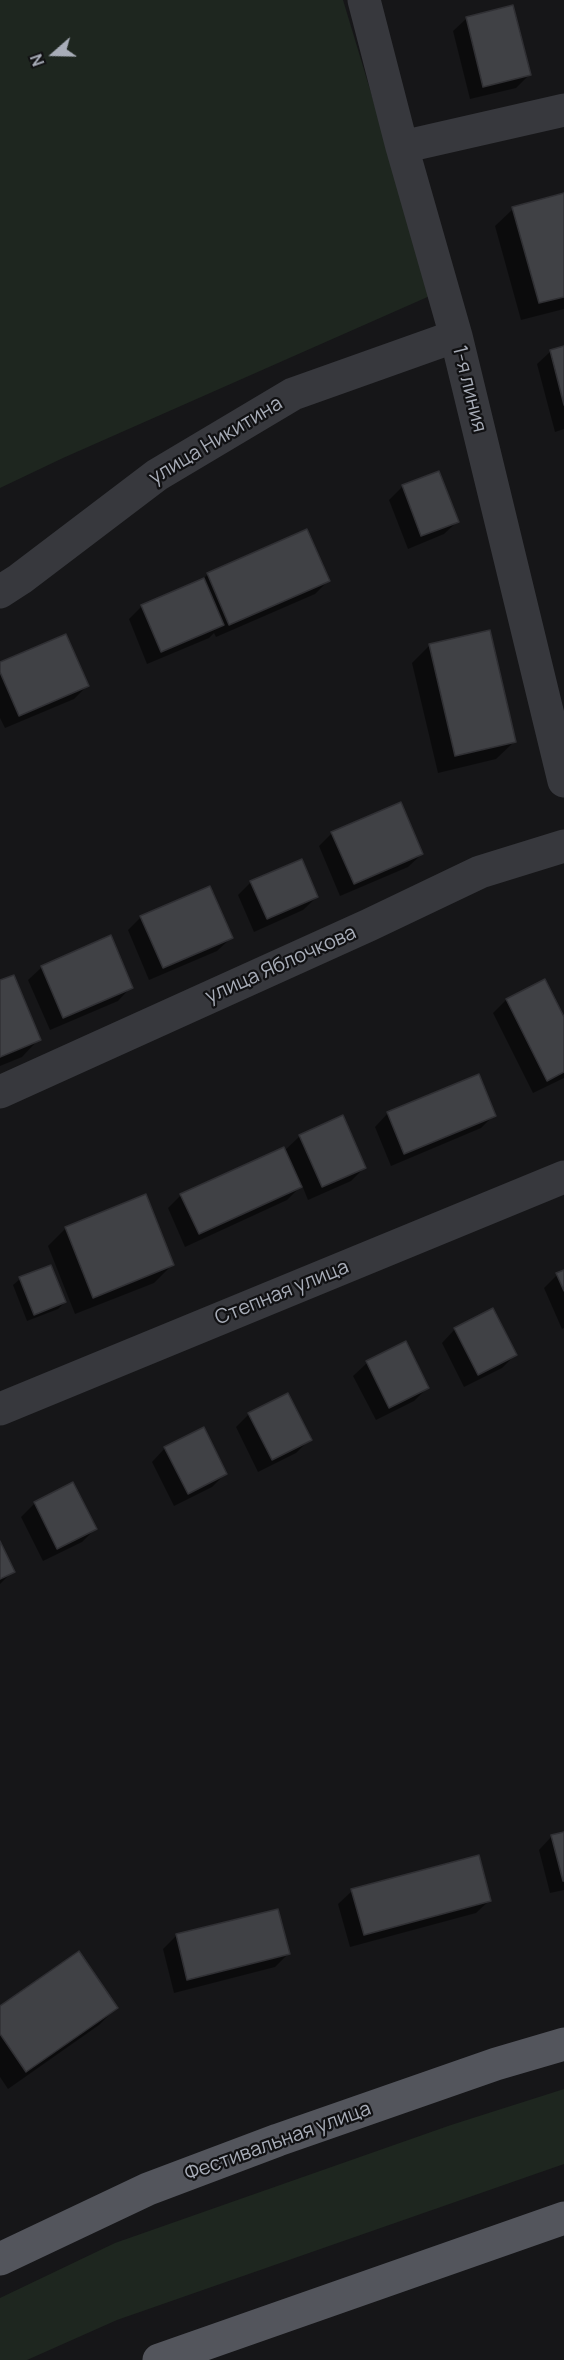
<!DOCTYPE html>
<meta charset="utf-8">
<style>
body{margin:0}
#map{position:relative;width:564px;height:2360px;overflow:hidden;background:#161618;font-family:Manrope,sans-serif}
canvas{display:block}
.north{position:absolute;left:24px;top:24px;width:60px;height:60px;-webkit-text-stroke:4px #111113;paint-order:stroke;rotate:250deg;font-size:16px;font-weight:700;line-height:24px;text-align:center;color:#a8adb8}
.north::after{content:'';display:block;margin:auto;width:21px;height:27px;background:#a8adb8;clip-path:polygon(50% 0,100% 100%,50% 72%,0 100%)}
</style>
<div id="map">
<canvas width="564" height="2360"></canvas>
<div class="north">N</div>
</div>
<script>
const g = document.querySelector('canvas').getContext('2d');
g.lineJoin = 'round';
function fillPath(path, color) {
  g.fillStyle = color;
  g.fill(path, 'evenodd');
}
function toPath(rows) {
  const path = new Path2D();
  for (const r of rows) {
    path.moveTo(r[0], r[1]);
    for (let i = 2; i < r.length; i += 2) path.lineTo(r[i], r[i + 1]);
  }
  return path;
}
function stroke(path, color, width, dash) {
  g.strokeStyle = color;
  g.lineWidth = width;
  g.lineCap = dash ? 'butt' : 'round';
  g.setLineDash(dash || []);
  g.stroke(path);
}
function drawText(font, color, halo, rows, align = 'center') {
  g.font = font + ' Manrope,sans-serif';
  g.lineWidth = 4.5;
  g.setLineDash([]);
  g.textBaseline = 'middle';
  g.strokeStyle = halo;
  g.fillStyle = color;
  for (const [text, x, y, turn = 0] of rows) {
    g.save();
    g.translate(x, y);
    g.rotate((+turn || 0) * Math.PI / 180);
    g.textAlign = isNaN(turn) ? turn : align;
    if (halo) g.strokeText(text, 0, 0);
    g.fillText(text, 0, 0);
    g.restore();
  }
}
fillPath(toPath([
 [0,0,343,0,432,295,63,458,0,488],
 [564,2089,564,2164,117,2320,27,2360,0,2360,0,2298,115,2243,451,2125]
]), '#1e261f');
fillPath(toPath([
 [467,18,529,75,516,88,470,99,453,31],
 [564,195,564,309,521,320,495,226,513,209],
 [564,348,564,429,555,432,537,364,551,351],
 [439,472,458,521,444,534,408,549,389,500,402,487],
 [208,574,328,581,315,594,216,637,214,633,209,638,147,664,129,619,142,606,201,581],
 [430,645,514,742,496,759,438,773,412,663],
 [0,664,87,686,74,699,5,728,0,718],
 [332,833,422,854,408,867,340,896,319,846],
 [251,882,317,897,303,910,254,932,238,895],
 [141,917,231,938,217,951,149,980,128,930],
 [42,967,131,987,118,1001,50,1030,28,980],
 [544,981,564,1020,564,1078,533,1093,493,1013,506,1000],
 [0,982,39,1039,22,1057,0,1066],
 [388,1113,494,1115,481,1128,391,1166,375,1127],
 [300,1136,364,1168,351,1181,308,1200,302,1185,287,1200,185,1247,168,1208,181,1195,284,1151],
 [66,1228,172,1265,154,1283,75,1314,48,1246],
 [564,1271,564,1328,562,1329,544,1288,557,1275],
 [20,1279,65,1302,58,1309,27,1321,13,1285],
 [455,1329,515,1355,502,1368,464,1387,442,1343],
 [405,1343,427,1388,414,1401,376,1420,353,1376,367,1363],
 [249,1414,310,1439,296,1453,258,1472,236,1427],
 [165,1448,225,1474,212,1487,174,1506,152,1462],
 [73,1484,95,1529,82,1542,43,1561,21,1517,35,1503],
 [0,1545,13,1571,0,1584],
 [564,1833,564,1890,550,1893,539,1850,552,1836],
 [352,1891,490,1900,476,1913,350,1947,338,1904],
 [176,1936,288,1954,275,1967,174,1993,163,1949],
 [0,2008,116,2008,99,2025,8,2089,0,2077]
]), '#0007');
const building = toPath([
 [513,5,531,75,483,87,466,17,513,5],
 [564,193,564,297,539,303,512,207,564,193],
 [564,346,564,405,550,350,564,346],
 [439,471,459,522,421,536,402,485,439,471],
 [307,529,330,581,229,625,207,573,307,529],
 [204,578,224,625,161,652,141,605,204,578],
 [490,630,516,742,455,756,429,644,490,630],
 [66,634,89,686,19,716,0,672,0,662,66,634],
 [401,802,423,854,354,884,331,832,401,802],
 [302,859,318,897,267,919,250,881,302,859],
 [210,886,233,938,163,968,140,916,210,886],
 [111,935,133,988,63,1018,41,966,111,935],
 [14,975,41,1040,0,1057,0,980,14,975],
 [545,979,564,1017,564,1072,547,1081,506,999,545,979],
 [479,1074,496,1116,404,1154,387,1112,479,1074],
 [343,1115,366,1168,322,1187,299,1135,343,1115],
 [284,1147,302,1187,199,1234,180,1194,284,1147],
 [146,1194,174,1265,93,1298,65,1227,146,1194],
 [51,1265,66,1302,34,1315,19,1277,51,1265],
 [564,1270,564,1291,556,1273,564,1270],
 [493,1308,517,1355,478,1375,454,1328,493,1308],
 [406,1341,429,1388,389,1408,366,1361,406,1341],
 [288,1393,312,1440,272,1460,248,1413,288,1393],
 [204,1427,227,1474,188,1494,164,1447,204,1427],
 [73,1482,97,1529,57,1549,34,1502,73,1482],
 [0,1541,15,1572,0,1579,0,1541],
 [564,1832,564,1881,563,1881,551,1835,564,1832],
 [479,1855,491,1901,364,1935,351,1889,479,1855],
 [278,1909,290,1954,187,1980,176,1934,278,1909],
 [79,1951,118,2008,26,2072,0,2034,0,2006,79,1951]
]);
fillPath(building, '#404145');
stroke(building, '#303034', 1.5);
stroke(toPath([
 [364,0,402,147,456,336,564,781],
 [402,147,564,110],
 [0,592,20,579,157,475,293,394,456,336],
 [0,1092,369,925,480,872,564,846],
 [0,1409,564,1177]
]), '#37383d', 33);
stroke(toPath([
 [0,2259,148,2189,278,2140,496,2064,564,2044],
 [159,2360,564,2218]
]), '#53555c', 33);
drawText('20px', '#a8adb8', '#111113', [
 ["1-я линия",469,389,76],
 ["улица Никитина",216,441,-31],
 ["улица Яблочкова",281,965,-24],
 ["Степная улица",282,1293,-22],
 ["Фестивальная улица",278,2142,-20]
]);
</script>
